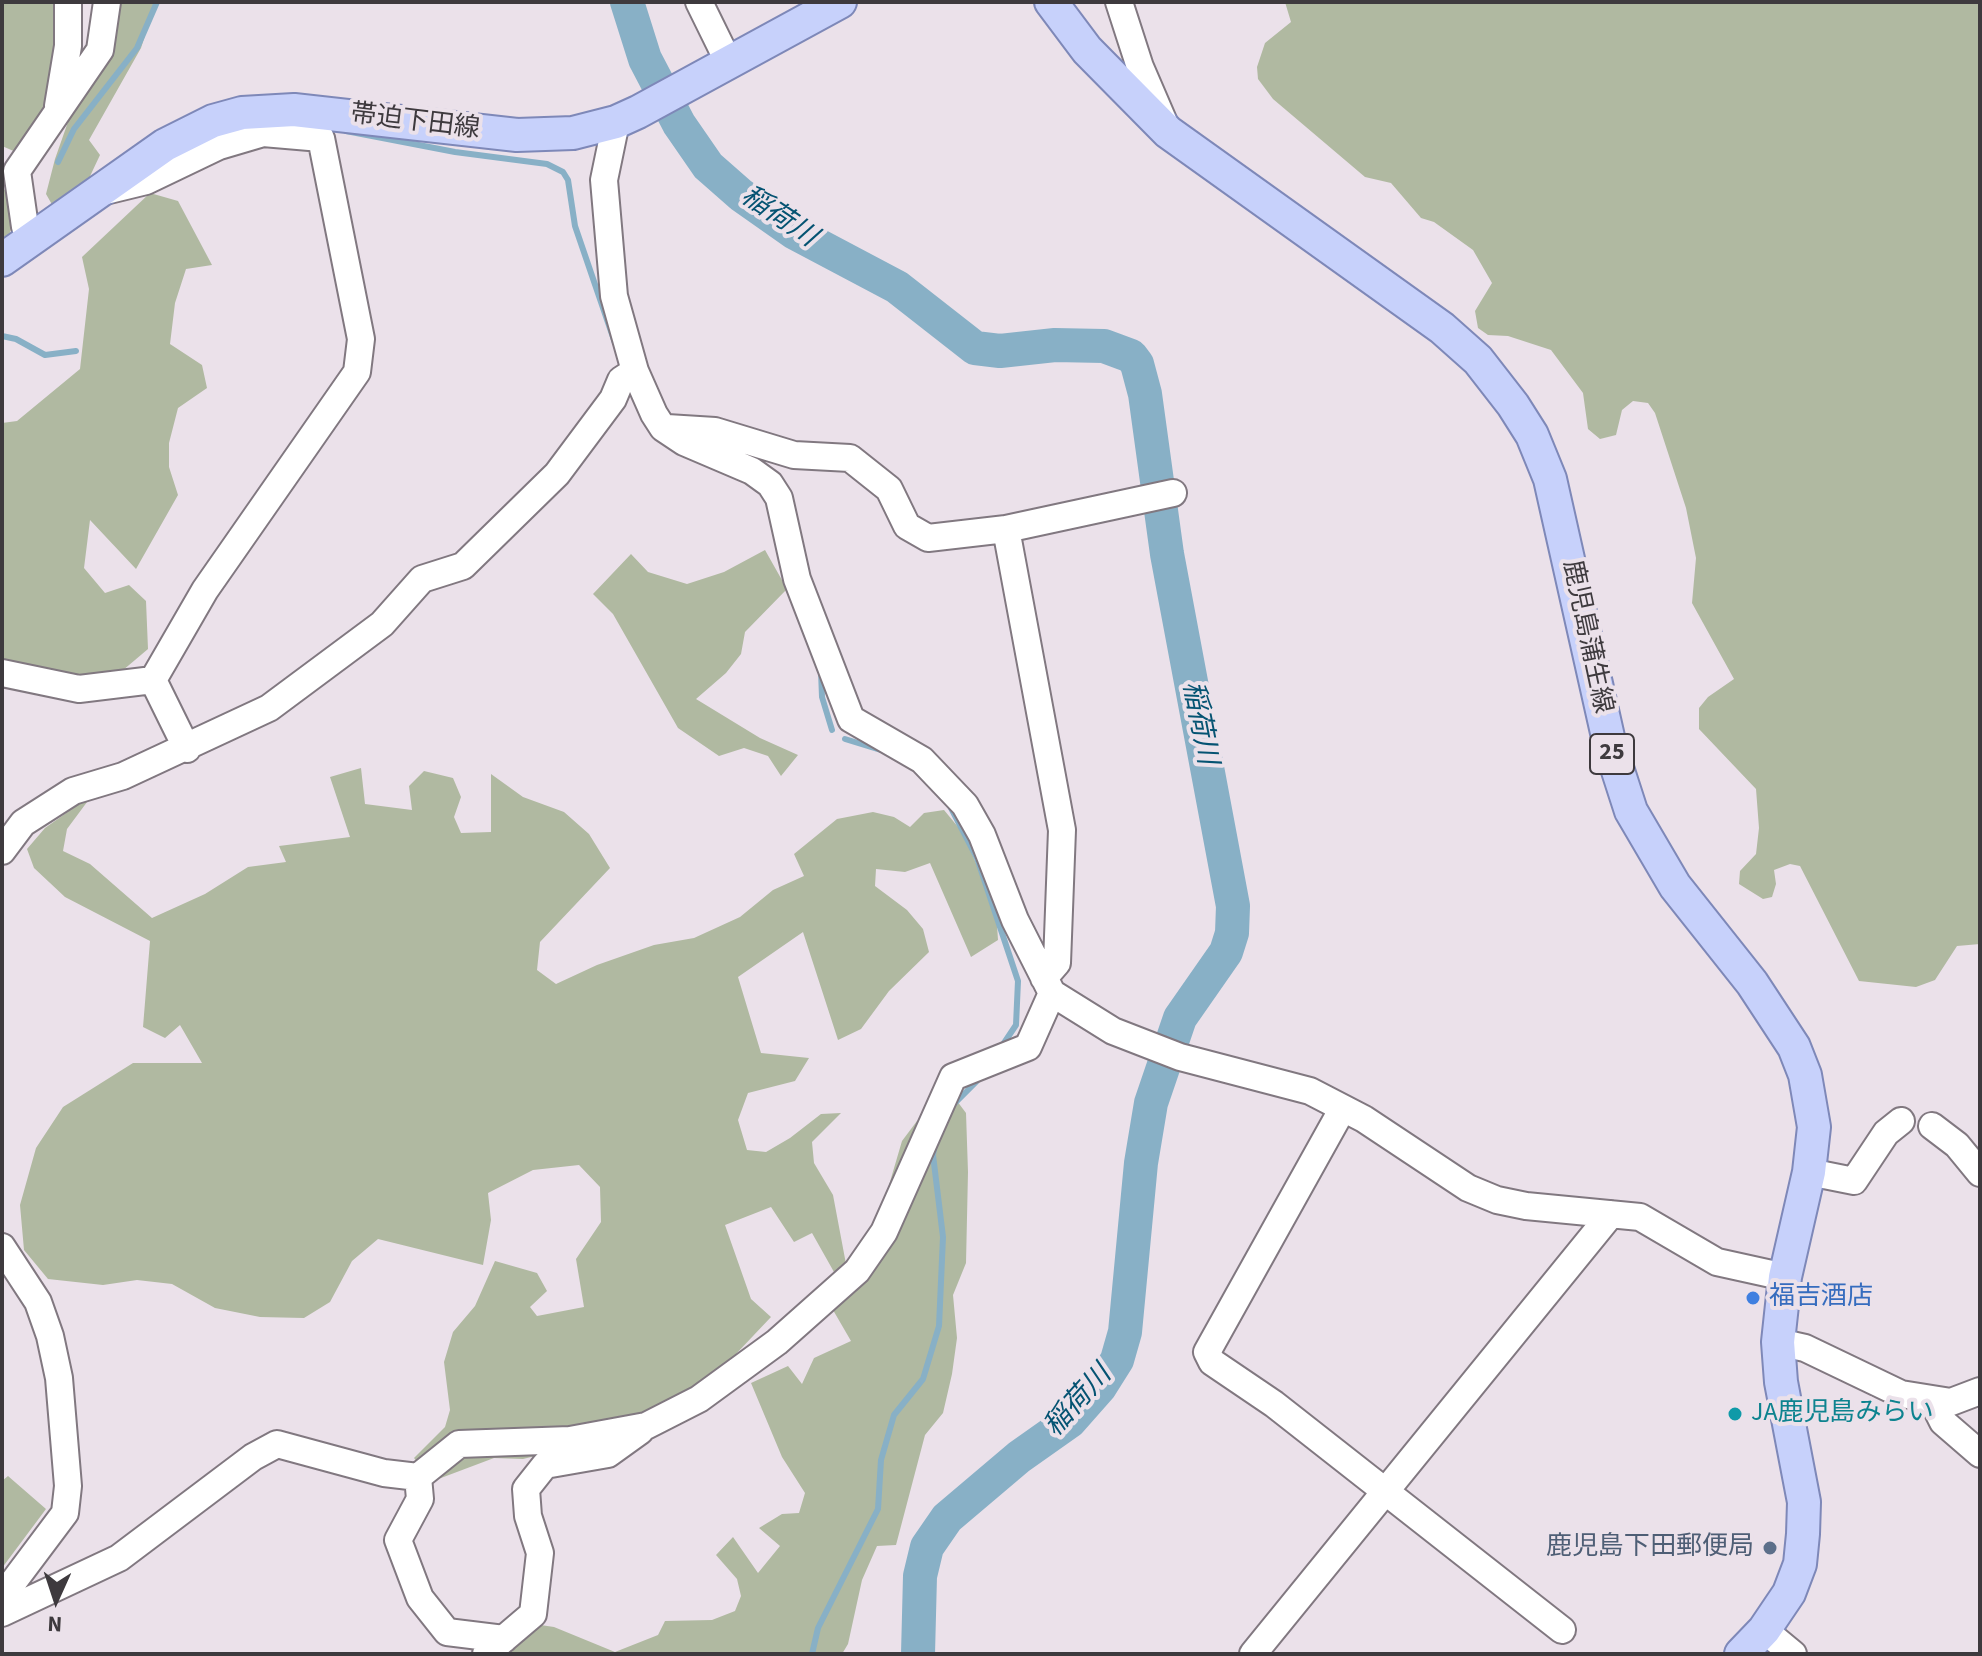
<!DOCTYPE html>
<meta charset="utf-8">
<style>
body{margin:0}
#map{position:relative;width:1982px;height:1656px;overflow:hidden;background:#ebe1ea;font-family:"Source Sans 3",sans-serif}
canvas{display:block}
.frame{position:absolute;inset:0;border:4px solid #3e3a3e;pointer-events:none}
.north{position:absolute;left:16px;top:1560px;width:80px;height:80px;-webkit-text-stroke:6px #ebe1ea;paint-order:stroke;rotate:183deg;font-size:22px;font-weight:700;line-height:32px;text-align:center;color:#3e3a3e}
.north::after{content:'';display:block;margin:auto;width:28px;height:36px;background:#3e3a3e;clip-path:polygon(50% 0,100% 100%,50% 72%,0 100%)}
</style>
<div id="map">
<canvas width="1982" height="1656"></canvas>
<div class="frame"></div>
<div class="north">N</div>
</div>
<script>
const g = document.querySelector('canvas').getContext('2d');
g.lineJoin = 'round';
function fillPath(path, color) {
  g.fillStyle = color;
  g.fill(path, 'evenodd');
}
function toPath(rows) {
  const path = new Path2D();
  for (const r of rows) {
    path.moveTo(r[0], r[1]);
    for (let i = 2; i < r.length; i += 2) path.lineTo(r[i], r[i + 1]);
  }
  return path;
}
function stroke(path, color, width, dash) {
  g.strokeStyle = color;
  g.lineWidth = width;
  g.lineCap = dash ? 'butt' : 'round';
  g.setLineDash(dash || []);
  g.stroke(path);
}
function drawText(font, color, halo, rows, align = 'center') {
  g.font = font + ' "Source Sans 3","Noto Sans JP",sans-serif';
  g.lineWidth = 8;
  g.setLineDash([]);
  g.textBaseline = 'middle';
  g.strokeStyle = halo;
  g.fillStyle = color;
  for (const [text, x, y, turn = 0] of rows) {
    g.save();
    g.translate(x, y);
    g.rotate((+turn || 0) * Math.PI / 180);
    g.textAlign = isNaN(turn) ? turn : align;
    if (halo) g.strokeText(text, 0, 0);
    g.fillText(text, 0, 0);
    g.restore();
  }
}
fillPath(toPath([
 [2,2,57,2,56,68,32,159,2,146],
 [110,2,156,2,141,48,89,140,100,155,84,189,54,208,46,194,55,159],
 [1285,2,1980,2,1980,944,1957,946,1935,980,1916,987,1859,981,1800,866,1790,864,1774,870,1776,884,1772,897,1763,899,1739,884,1740,871,1756,854,1759,828,1756,789,1699,729,1699,708,1708,697,1734,679,1692,603,1696,558,1686,508,1655,413,1648,403,1633,401,1622,410,1616,435,1600,439,1588,429,1583,393,1551,350,1508,336,1488,335,1478,328,1475,311,1492,283,1473,250,1434,222,1421,218,1391,183,1365,177,1273,99,1258,79,1257,67,1265,43,1291,22],
 [2,189,19,194,7,245,2,249],
 [150,193,178,201,212,265,186,269,175,303,170,344,202,365,207,388,178,408,169,443,169,467,178,495,136,569,90,520,84,568,105,593,129,585,146,601,148,649,122,671,86,682,2,663,2,423,17,421,80,369,89,289,82,257],
 [765,550,787,589,745,632,741,654,726,673,696,699,760,738,798,755,781,776,768,756,744,748,719,756,678,728,613,614,593,594,631,554,648,572,687,584,724,572],
 [361,768,365,804,412,810,409,786,424,771,453,778,461,797,454,817,461,833,491,832,491,774,523,797,564,812,589,834,610,868,540,942,537,970,556,984,597,965,654,945,694,938,740,917,773,890,804,876,794,854,837,819,873,812,894,817,910,827,924,813,944,810,963,833,996,910,998,940,971,957,930,863,905,872,876,869,875,886,907,910,923,929,929,952,889,991,861,1029,838,1040,803,932,738,977,761,1053,809,1058,795,1081,748,1093,738,1120,747,1150,766,1152,790,1138,821,1114,841,1113,812,1142,814,1163,833,1195,846,1264,834,1272,812,1233,794,1242,771,1207,725,1225,751,1299,771,1317,699,1393,588,1443,523,1459,494,1458,433,1481,414,1458,445,1427,450,1410,444,1362,453,1332,475,1306,495,1261,537,1273,547,1291,530,1307,537,1316,584,1307,576,1259,601,1222,600,1187,579,1165,533,1170,488,1193,491,1220,483,1265,378,1239,352,1261,330,1302,304,1318,260,1317,215,1308,172,1284,137,1280,103,1285,48,1279,24,1250,20,1205,36,1148,63,1107,133,1063,202,1063,180,1025,165,1038,143,1027,150,941,65,897,34,868,27,849,45,828,93,794,67,829,63,851,90,864,152,918,205,894,248,867,286,862,279,846,350,837,330,777],
 [954,1097,966,1113,968,1172,966,1263,953,1295,957,1338,952,1374,943,1413,925,1435,896,1545,877,1546,862,1580,848,1644,842,1654,505,1652,527,1623,554,1627,615,1652,658,1635,665,1621,712,1620,735,1611,741,1596,737,1579,716,1555,733,1537,758,1573,780,1546,759,1528,782,1514,799,1513,805,1493,782,1457,751,1383,788,1366,802,1384,814,1358,851,1341,833,1310,859,1287,902,1141,917,1121],
 [8,1476,46,1509,2,1568,2,1481]
]), '#b0b9a1');
stroke(toPath([
 [346,131,455,152,547,164,563,172,568,180,575,226,615,343],
 [58,162,74,129,137,48,157,2],
 [2,336,16,339,45,355,76,351],
 [821,671,822,697,832,730],
 [845,739,884,751],
 [950,806,977,858,1018,981,1016,1025,1000,1049],
 [952,1106,977,1081],
 [812,1654,818,1628,878,1509,881,1460,894,1415,923,1379,939,1326,943,1237,933,1155,935,1144]
]), '#88b0c6', 6);
stroke(toPath([
 [627,2,645,59,679,124,708,166,741,195,795,233,897,287,975,348,1000,351,1055,345,1104,346,1131,356,1137,364,1145,394,1167,554,1233,906,1232,933,1226,952,1180,1018,1151,1103,1141,1163,1125,1332,1117,1360,1100,1387,1070,1421,1019,1457,947,1518,927,1547,920,1576,918,1654]
]), '#88b0c6', 34);
const minor = toPath([
 [699,2,728,61],
 [1119,2,1140,67,1165,125],
 [58,106,68,46,68,2],
 [616,122,604,180,614,296,635,371,654,414,663,428,684,442,752,471,770,484,779,498,797,579,851,719,922,760,965,805,982,835,1015,920,1052,993,1113,1031,1180,1057,1310,1091,1364,1119,1468,1188,1497,1200,1526,1206,1640,1217,1717,1262,1785,1277],
 [105,191,146,181,219,146,263,133,321,138,361,339,357,372,205,590,153,680,187,749],
 [35,239,25,227,17,171,100,50,107,2],
 [667,428,715,431,794,455,850,458,889,489,907,526,928,538,1006,529,1173,493],
 [1006,529,1062,830,1057,963,1044,978],
 [2,673,79,689,153,680],
 [2,851,23,823,73,791,123,776,269,708,382,624,422,579,463,566,557,474,613,399,621,380,635,371],
 [1343,1108,1207,1352,1212,1362,1274,1404,1562,1630],
 [1932,1126,1957,1145,1980,1173],
 [1809,1172,1854,1181,1886,1133,1901,1121],
 [2,1247,38,1302,50,1336,59,1378,68,1486,65,1513,2,1597],
 [1778,1342,1805,1348,1901,1394,1951,1402,1980,1391],
 [1932,1400,1943,1422,1980,1454],
 [418,1477,420,1499,398,1540,420,1598,447,1632,504,1639],
 [2,1613,119,1558,253,1457,277,1444,384,1473,418,1477,459,1444,570,1440,646,1426,699,1399,777,1342,857,1271,884,1232,953,1077,1028,1047,1052,993],
 [1764,1630,1793,1654],
 [486,1654,533,1614,540,1553,528,1516,526,1489,545,1465,608,1454,640,1431],
 [1253,1654,1611,1214]
]);
const major = toPath([
 [1051,2,1087,50,1168,132,1442,328,1478,360,1513,405,1532,435,1550,479,1610,746,1631,811,1675,886,1752,983,1794,1047,1805,1075,1814,1127,1809,1172,1785,1277,1778,1342,1781,1382,1804,1502,1803,1534,1800,1564,1789,1593,1764,1630,1741,1654],
 [2,260,165,145,213,121,242,113,294,110,517,135,573,133,616,122,638,112,840,2]
]);
stroke(minor, '#817880', 30);
stroke(major, '#7e88b8', 36);
stroke(minor, '#fff', 26);
stroke(major, '#c7d1fb', 32);
for (const [x, y, r, color] of [
 [1753,1298,8,"#3f7fe0"],
 [1735,1414,8,"#0f9aa8"],
 [1770,1548,8,"#5c6f8a"]
]) {
  const dot = new Path2D();
  dot.arc(x, y, r, 0, 2 * Math.PI);
  g.fillStyle = color;
  g.fill(dot);
  stroke(dot, '#ebe1ea', 3);
}
for (const [x, y, w] of [
 [1612,754,44]
]) {
  const box = new Path2D();
  box.roundRect(x - w / 2, y - 20, w, 40, 6);
  g.fillStyle = '#ebe1ea';
  g.fill(box);
  stroke(box, '#3e3a3e', 2);
}
drawText('bold 24px', '#3e3a3e', null, [
 ["25",1612,754]
]);
drawText('26px', '#3e3a3e', '#ebe1ea', [
 ["帯迫下田線",415,123,7],
 ["鹿児島蒲生線",1586,637,78]
]);
drawText('26px', '#366cbe', '#ebe1ea', [
 ["福吉酒店",1769,1298]
], 'left');
drawText('26px', '#0d838f', '#ebe1ea', [
 ["JA鹿児島みらい",1751,1414]
], 'left');
drawText('26px', '#4e5e75', '#ebe1ea', [
 ["鹿児島下田郵便局",1754,1548]
], 'right');
drawText('italic 28px', '#055372', '#ebe1ea', [
 ["稲荷川",778,218,34],
 ["稲荷川",1198,723,79],
 ["稲荷川",1079,1402,-48]
]);
</script>
